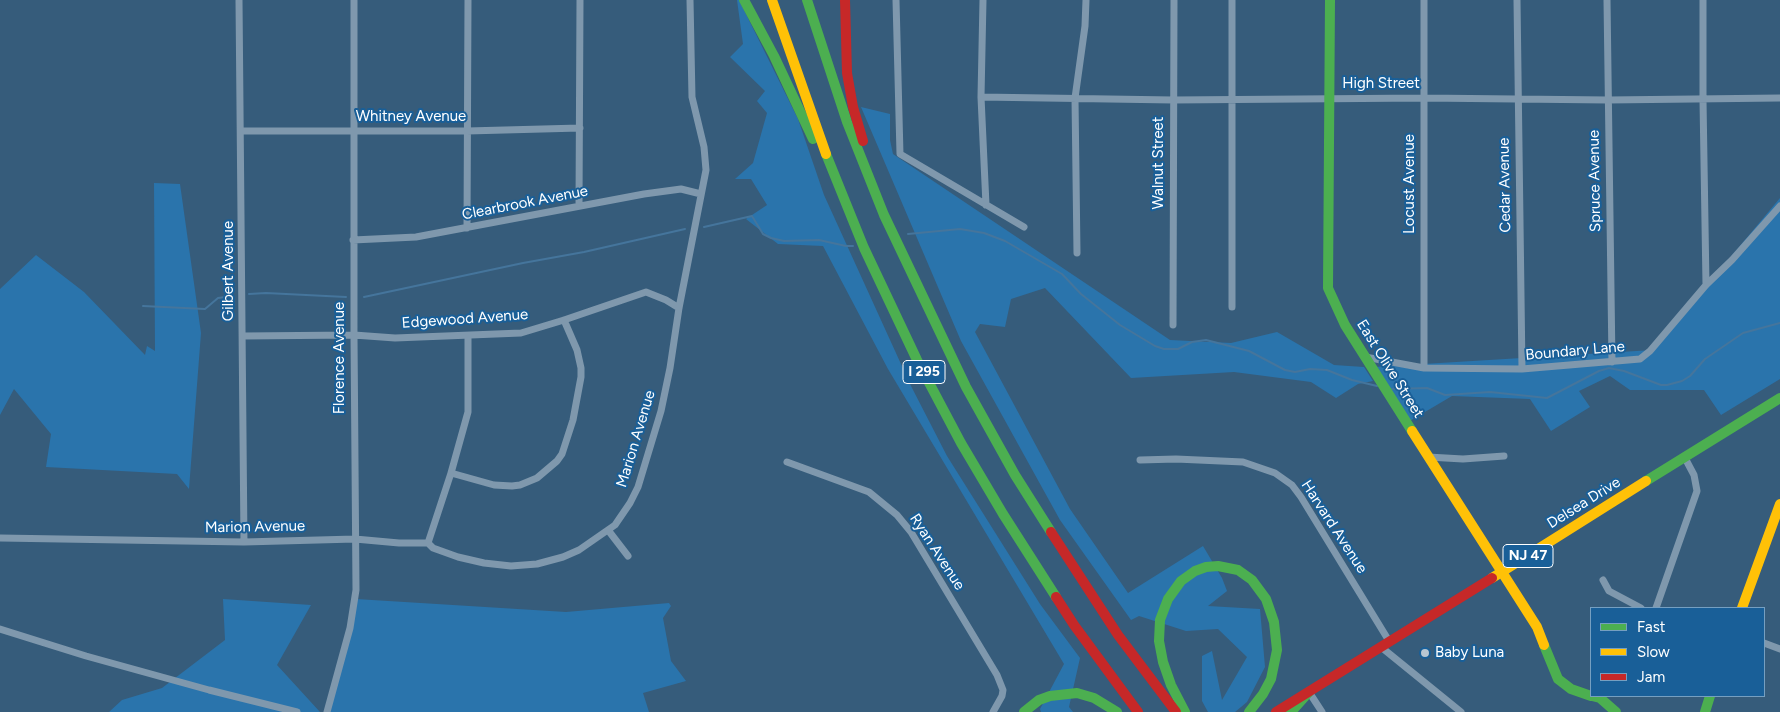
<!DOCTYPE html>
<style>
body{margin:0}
#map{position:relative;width:1780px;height:712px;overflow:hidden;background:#365c7b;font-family:Figtree,sans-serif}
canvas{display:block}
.legend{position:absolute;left:1590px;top:607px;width:175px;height:90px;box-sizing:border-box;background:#195f98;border:1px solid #759fc1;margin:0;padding:6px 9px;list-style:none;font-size:15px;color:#fff}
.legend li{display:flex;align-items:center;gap:10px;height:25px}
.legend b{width:25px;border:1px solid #759fc1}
</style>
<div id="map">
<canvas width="1780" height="712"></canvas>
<ul class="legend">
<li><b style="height:6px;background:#4caf50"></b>Fast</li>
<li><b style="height:6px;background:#ffc107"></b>Slow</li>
<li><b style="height:6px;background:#c62828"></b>Jam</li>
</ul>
</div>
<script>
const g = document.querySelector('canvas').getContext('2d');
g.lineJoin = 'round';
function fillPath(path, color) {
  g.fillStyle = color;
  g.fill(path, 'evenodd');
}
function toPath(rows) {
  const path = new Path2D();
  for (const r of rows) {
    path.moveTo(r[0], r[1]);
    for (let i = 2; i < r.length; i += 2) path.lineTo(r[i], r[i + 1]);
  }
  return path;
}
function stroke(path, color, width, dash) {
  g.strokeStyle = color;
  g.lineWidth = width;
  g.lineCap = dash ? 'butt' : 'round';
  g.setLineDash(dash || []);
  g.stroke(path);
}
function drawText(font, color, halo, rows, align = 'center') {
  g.font = font + ' Figtree,sans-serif';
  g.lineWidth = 4;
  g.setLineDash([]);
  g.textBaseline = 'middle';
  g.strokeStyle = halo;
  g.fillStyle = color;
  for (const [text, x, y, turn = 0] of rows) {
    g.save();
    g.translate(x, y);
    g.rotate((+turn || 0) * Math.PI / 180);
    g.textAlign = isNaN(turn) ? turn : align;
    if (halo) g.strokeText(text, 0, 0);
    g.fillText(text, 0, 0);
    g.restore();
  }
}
fillPath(toPath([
 [737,0,739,0,798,119,824,195,911,386,947,456,1040,604,1080,658,1069,707,1073,712,1041,712,1040,709,1064,664,888,369,823,246,778,244,746,219,767,205,751,179,735,179,753,163,767,113,757,101,765,91,730,57,743,44],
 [861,107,890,114,890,140,893,154,1170,340,1231,343,1277,332,1334,365,1364,367,1373,381,1358,384,1336,398,1311,382,1234,372,1131,378,1045,288,1011,299,1005,327,980,324,975,332,1070,509,1128,593,1203,546,1222,578,1227,591,1208,606,1260,609,1265,667,1247,702,1235,712,1208,712,1202,701,1202,656,1212,651,1222,700,1247,657,1218,629,1186,631,1139,616,1131,620,1060,520,961,341],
 [154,183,180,184,201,333,189,489,177,474,46,467,51,434,14,389,0,415,0,289,36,255,84,292,145,355,147,346,155,351],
 [1780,198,1780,379,1721,415,1704,390,1630,390,1610,376,1579,391,1590,407,1551,431,1530,399,1452,396,1408,422,1374,367,1653,350],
 [223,599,311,605,277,665,320,712,109,712,122,700,162,688,225,640],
 [356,599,566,612,669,603,671,606,663,618,671,661,686,681,643,693,649,712,329,712]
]), '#2a74ac');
stroke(toPath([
 [704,227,752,216,763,234,771,238,784,241,819,240,846,246,853,246],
 [908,234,960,229,984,233,1005,241,1062,274,1081,294,1120,325,1155,346,1164,349,1178,349,1192,342,1206,340,1249,351,1285,370,1295,372,1310,369,1327,370,1352,380,1377,386],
 [249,294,266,293,346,297],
 [364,297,523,263,584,252,685,229],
 [143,306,205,309,218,298,233,296],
 [1392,389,1427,388,1445,395,1490,392,1547,398,1599,371,1609,368,1624,371,1661,385,1667,385,1682,381,1690,376,1705,359,1743,333,1780,323]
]), '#45759c', 2);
stroke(toPath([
 [239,0,244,542],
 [896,0,900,154,1024,227],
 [983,0,981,97,986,205],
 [1232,0,1232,307],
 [1517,0,1522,369],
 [1607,0,1612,362],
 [1703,0,1703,100,1706,285],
 [981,97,1173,100,1424,98,1608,100,1780,98],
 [241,131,467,131,580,128],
 [579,206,580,0],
 [467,228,468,0],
 [353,240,416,237,644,194,681,189,701,194],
 [1077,253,1075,98,1085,26,1086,0],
 [1173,325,1174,0],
 [243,336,354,335,395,338,521,333,564,320,646,292,666,300,679,308],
 [1365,357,1424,368,1522,369,1640,359,1650,351,1706,285,1732,260,1780,206],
 [1424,368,1424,0],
 [1428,457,1463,459,1504,456],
 [1140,460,1176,459,1243,462,1275,473,1292,485,1301,497,1389,641],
 [787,462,869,492,897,515,911,532,997,675,1003,690,1002,696,993,712],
 [451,473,494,485,512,486,520,485,537,478,557,461,562,454,573,420,581,377,581,368,577,350,564,320],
 [608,530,628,556],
 [0,538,244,542,355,539,399,543,428,543,433,548,458,557,484,563,511,566,537,564,563,557,579,550,615,525,630,503,638,487,661,411,670,368,679,308,706,170,704,147,692,97,690,0],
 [428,543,451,473,468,412,468,336],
 [1603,580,1609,591,1641,608],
 [1656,608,1697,491,1694,475,1685,458],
 [0,629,86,656,209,690,297,712],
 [1764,643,1780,649],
 [1381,647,1461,712],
 [1309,692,1322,712],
 [327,712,350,628,356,590,354,335,354,0]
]), '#7f98ad', 7);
stroke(toPath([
 [744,0,774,56,813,139],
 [807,0,847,122,884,215,966,387,1015,475,1051,532],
 [1330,0,1328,288,1345,325,1412,431],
 [826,154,864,248,917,360,961,443,1003,514,1056,597],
 [1646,481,1780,398],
 [1544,645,1558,679,1571,689,1591,696],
 [1592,696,1600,698,1616,712],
 [1024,712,1039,700,1050,696,1077,693,1094,698,1117,712],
 [1185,712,1171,685,1163,662,1159,641,1160,620,1168,599,1181,581,1195,571,1206,567,1218,566,1238,570,1252,580,1266,599,1274,622,1277,650,1271,679,1263,694,1249,712],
 [1291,712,1309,692],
 [1705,712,1710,696]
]), '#4caf50', 10);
stroke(toPath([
 [772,0,826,154],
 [1412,431,1537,627,1544,645],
 [1492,578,1646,481],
 [1742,608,1780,504]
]), '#ffc107', 10);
stroke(toPath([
 [845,0,847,73,853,107,863,141],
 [1051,532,1118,635,1176,712],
 [1056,597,1074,625,1138,712],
 [1276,712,1492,578]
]), '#c62828', 10);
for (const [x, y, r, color] of [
 [1425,653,5,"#b9c6d1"]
]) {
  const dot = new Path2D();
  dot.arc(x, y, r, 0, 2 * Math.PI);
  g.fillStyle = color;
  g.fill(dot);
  stroke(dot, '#195f98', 2);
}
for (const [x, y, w] of [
 [924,372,42],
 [1528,556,50]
]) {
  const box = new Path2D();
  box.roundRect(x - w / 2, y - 11.5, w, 23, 4);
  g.fillStyle = '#195f98';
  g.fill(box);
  stroke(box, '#fff', 1);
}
drawText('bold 14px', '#fff', null, [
 ["I 295",924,372],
 ["NJ 47",1528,556]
]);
drawText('15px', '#fff', '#195f98', [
 ["High Street",1381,84],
 ["Whitney Avenue",411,117],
 ["Walnut Street",1159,163,-90],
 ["Spruce Avenue",1595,181,-91],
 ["Locust Avenue",1410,184,-90],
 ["Cedar Avenue",1505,185,-91],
 ["Clearbrook Avenue",525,203,-11],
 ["Gilbert Avenue",229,271,-90],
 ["Edgewood Avenue",465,319,-4],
 ["Boundary Lane",1575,351,-5],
 ["Florence Avenue",340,358,-90],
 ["East Olive Street",1390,369,58],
 ["Marion Avenue",636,439,-73],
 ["Delsea Drive",1584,503,-32],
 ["Marion Avenue",255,527,-1],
 ["Harvard Avenue",1334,527,57],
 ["Ryan Avenue",937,552,57]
]);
drawText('15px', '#fff', '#195f98', [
 ["Baby Luna",1435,653]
], 'left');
</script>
